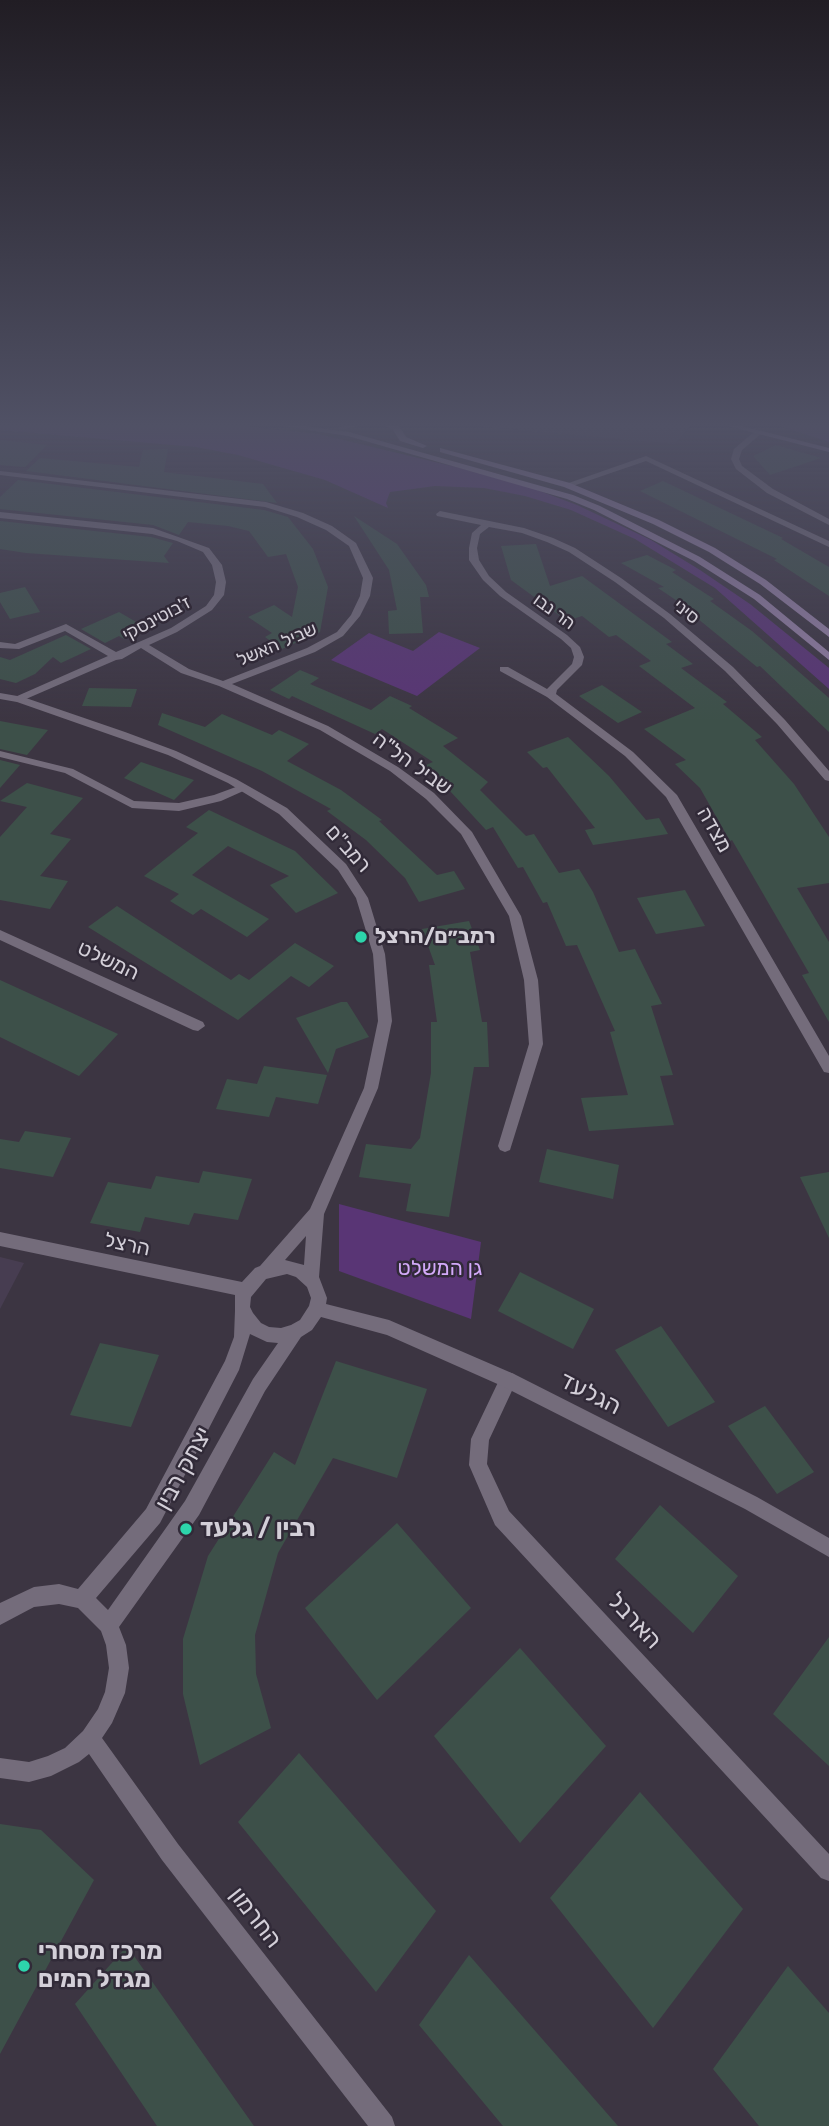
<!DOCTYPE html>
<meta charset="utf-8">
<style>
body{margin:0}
canvas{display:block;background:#3c3542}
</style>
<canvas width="829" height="2126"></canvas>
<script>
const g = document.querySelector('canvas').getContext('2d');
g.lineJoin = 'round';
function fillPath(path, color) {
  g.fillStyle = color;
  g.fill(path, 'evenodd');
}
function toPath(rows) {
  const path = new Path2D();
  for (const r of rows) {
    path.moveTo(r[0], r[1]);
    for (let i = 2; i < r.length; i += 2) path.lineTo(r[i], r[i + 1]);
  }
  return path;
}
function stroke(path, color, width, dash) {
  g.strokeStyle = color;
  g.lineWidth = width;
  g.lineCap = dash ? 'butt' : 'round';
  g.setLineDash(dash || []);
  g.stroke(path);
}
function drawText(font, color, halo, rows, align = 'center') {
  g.font = font + ' Rubik,"Noto Sans Hebrew",sans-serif';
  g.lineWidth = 5;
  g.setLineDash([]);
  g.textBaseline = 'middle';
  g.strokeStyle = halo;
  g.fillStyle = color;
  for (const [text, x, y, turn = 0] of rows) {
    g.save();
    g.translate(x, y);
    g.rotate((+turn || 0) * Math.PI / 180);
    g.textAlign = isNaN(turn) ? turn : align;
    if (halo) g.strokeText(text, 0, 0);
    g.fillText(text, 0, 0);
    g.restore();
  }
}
fillPath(toPath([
 [443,423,693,423,675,444],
 [0,1257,24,1263,0,1309]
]), '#473d51');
fillPath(toPath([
 [0,423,217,423,318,434,460,468,532,488,577,505,651,540,700,570,750,604,829,668,829,689,715,588,635,539,571,510,525,496,484,488,435,486,390,492,386,503,388,508,325,480,238,455,196,447,0,430],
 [770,423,829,423,829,442,820,439],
 [439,632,480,648,417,696,331,660,369,633,413,651],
 [339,1204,481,1242,471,1319,339,1271]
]), '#593575');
fillPath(toPath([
 [0,440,47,445,25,467,0,465],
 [776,445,821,458,770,475,753,456],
 [168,449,164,472,263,484,277,503,26,471,40,458,139,467,143,450],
 [18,480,264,510,288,517,313,549,328,587,320,632,282,649,265,637,272,633,248,617,274,605,292,617,298,587,286,554,268,557,249,531,228,526,188,522,179,535,153,525,0,509,0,497],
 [663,481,783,538,781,539,829,567,829,596,774,560,777,559,640,491],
 [354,516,397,544,426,585,429,597,420,597,423,633,389,634,388,611,397,610,389,570],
 [0,521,151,537,173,543,164,556,169,563,26,553,0,549],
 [536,544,550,586,582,576,672,642,666,644,693,664,681,668,727,702,723,704,762,737,755,740,794,784,829,837,829,883,797,888,829,942,829,1022,802,975,809,973,732,840,730,841,700,788,675,764,686,760,644,729,695,708,639,666,651,661,616,635,609,637,582,616,567,621,511,580,501,546],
 [647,555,676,570,672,572,714,599,710,601,752,631,829,698,829,732,760,666,757,667,692,614,695,613,658,588,664,587,621,563],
 [25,587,40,612,10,619,0,602,0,593],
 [119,612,138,623,138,633,124,639,119,636,105,643,81,629],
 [66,635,91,649,61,663,53,657,35,674,16,683,0,679,0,657,10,660],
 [300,670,319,678,310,684,371,710,390,696,412,706,409,708,458,738,443,746,488,782,480,790,526,836,534,834,559,873,579,869,593,892,619,952,635,949,662,1004,651,1006,673,1075,660,1076,674,1125,589,1131,581,1098,628,1095,610,1032,615,1031,577,945,566,946,547,902,543,903,523,867,518,868,493,827,486,830,450,791,421,767,433,762,382,729,375,734,292,696,289,699,270,690],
 [602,685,642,712,618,723,579,696],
 [89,688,137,689,131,707,82,706],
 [162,713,205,727,222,714,272,735,279,730,309,744,287,761,341,790,382,820,379,821,437,875,454,871,465,889,419,902,405,878,366,840,327,811,331,809,262,771,158,725],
 [0,721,48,730,27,755,0,749],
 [568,737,609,776,646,820,659,818,668,834,593,845,585,830,595,828,547,767,543,768,527,752],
 [0,760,20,765,0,788],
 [141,762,194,780,174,800,124,778],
 [27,783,83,798,50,834,71,839,40,876,68,881,50,909,0,900,0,837,27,807,0,801],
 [209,810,295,851,338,893,296,913,270,885,289,876,228,846,192,875,269,919,247,937,201,909,193,915,170,901,179,894,144,876,198,833,186,827],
 [685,890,705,926,656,934,637,898],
 [117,906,231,980,239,974,249,980,295,943,334,966,309,987,291,976,238,1020,88,927],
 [469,921,480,950,470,952,482,1022,487,1022,489,1067,474,1067,449,1217,406,1211,411,1184,359,1177,366,1144,411,1149,420,1138,431,1073,431,1022,437,1022,429,965,435,965,422,929],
 [0,980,118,1034,79,1076,0,1037],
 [341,1002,347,1002,369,1037,336,1049,328,1073,296,1018],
 [264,1066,327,1075,318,1104,276,1097,269,1117,216,1109,227,1079,257,1084],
 [25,1131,71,1138,53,1177,0,1168,0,1139,19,1142],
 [547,1149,619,1165,613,1199,539,1182],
 [203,1171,252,1179,238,1220,194,1213,189,1225,145,1217,140,1232,90,1223,108,1182,151,1189,156,1176,199,1183],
 [829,1172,829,1238,800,1177],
 [520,1272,594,1309,573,1349,498,1311],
 [661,1326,715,1402,668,1427,615,1350],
 [100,1343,159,1355,131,1427,70,1415],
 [336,1361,427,1389,397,1478,333,1458,278,1553,255,1635,256,1674,271,1728,200,1765,183,1694,183,1639,208,1556,274,1452,295,1465],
 [765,1406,814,1472,777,1494,728,1426],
 [660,1505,738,1576,693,1633,615,1559],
 [397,1523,471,1608,377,1700,305,1608],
 [829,1637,829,1766,773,1714],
 [520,1648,606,1746,520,1843,434,1736],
 [299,1753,436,1911,376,1992,238,1822],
 [640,1792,743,1909,653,2028,550,1898],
 [0,1824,41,1830,94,1880,0,2054],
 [127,1946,254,2126,157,2126,75,2004],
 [469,1955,618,2126,503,2126,419,2025],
 [788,1966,829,2013,829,2126,759,2126,713,2069]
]), '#3d5049');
fillPath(toPath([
 [646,456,829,541,829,547,646,461,570,487,563,485,646,456]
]), '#746c7b');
fillPath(toPath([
 [755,431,762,433,742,450,739,459,742,466,773,489,829,519,829,525,767,493,736,469,731,459,734,449,755,431],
 [0,471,266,502,303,513,332,526,356,543,373,578,370,596,360,616,343,636,315,652,232,684,328,726,398,767,434,793,472,832,521,916,538,980,543,1044,510,1150,505,1152,500,1150,498,1146,529,1044,524,980,509,916,461,834,426,799,390,771,320,730,219,686,181,673,141,648,122,659,116,660,19,702,15,701,15,697,108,656,65,631,19,649,0,648,0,642,15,644,66,624,116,652,171,628,206,606,214,595,216,582,212,565,203,552,177,541,152,534,0,518,0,512,153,528,209,548,222,565,226,582,224,595,212,610,177,632,149,645,189,669,223,681,307,648,337,632,351,615,360,596,363,578,349,546,326,530,297,517,265,507,0,475,0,471],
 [440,511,524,528,553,538,575,548,621,578,670,614,733,667,785,720,829,771,829,781,825,780,777,724,725,671,664,618,615,582,569,552,547,542,522,533,489,527,480,534,477,548,479,560,489,576,506,592,567,635,580,647,584,657,582,665,557,690,556,694,633,752,677,795,829,1056,829,1073,824,1072,666,797,625,756,547,697,500,671,500,667,508,667,547,689,572,664,574,657,571,648,561,639,500,596,483,580,469,560,469,548,472,533,481,525,437,516,436,514,440,511],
 [0,751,73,769,134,801,179,803,214,795,244,784,250,788,221,801,179,811,132,808,65,773,0,757,0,751],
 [0,930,203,1022,205,1026,198,1031,193,1030,0,940,0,930],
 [508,1372,514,1374,517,1380,489,1440,487,1464,509,1511,829,1854,829,1881,821,1878,495,1525,469,1465,471,1439,502,1374,508,1372]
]), '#746c7b');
fillPath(toPath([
 [0,693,23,697,125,732,176,751,236,779,287,808,346,864,368,898,385,954,392,1021,378,1088,324,1214,319,1277,327,1298,326,1304,389,1320,514,1374,757,1497,829,1538,829,1557,745,1509,502,1386,387,1335,321,1317,312,1330,301,1337,265,1391,199,1515,119,1627,126,1645,129,1668,125,1693,112,1723,102,1738,178,1844,392,2117,395,2126,368,2126,162,1860,89,1754,79,1762,51,1776,29,1782,0,1778,0,1758,29,1762,48,1756,65,1748,83,1731,98,1709,105,1692,109,1668,106,1645,101,1631,78,1608,59,1604,34,1607,0,1625,0,1603,34,1587,59,1584,78,1589,146,1509,225,1361,234,1337,235,1311,235,1295,0,1246,0,1232,242,1282,255,1268,260,1266,310,1209,364,1088,378,1021,373,954,356,898,338,870,279,814,228,783,168,755,17,702,0,699,0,693],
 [306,1236,304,1265,285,1260,306,1236],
 [287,1274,296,1277,307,1287,311,1298,309,1306,300,1320,291,1325,281,1328,269,1327,261,1323,253,1313,250,1307,251,1297,266,1279,287,1274],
 [250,1334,267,1342,278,1343,253,1379,185,1501,108,1610,96,1598,160,1523,239,1370,250,1334]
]), '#746c7b');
fillPath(toPath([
 [263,423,285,423,349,432,573,495,600,506,700,557,760,595,829,652,829,660,754,599,694,561,594,510,567,499,348,436,263,423],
 [356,423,373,423,341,430,337,428,356,423],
 [379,423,390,423,399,426,406,437,427,446,423,448,400,441,393,430,379,423],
 [716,423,730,423,829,448,829,452,716,423],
 [440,448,570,483,659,520,715,548,766,580,829,629,829,637,760,584,709,552,653,524,564,487,440,452,440,448]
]), '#917da2');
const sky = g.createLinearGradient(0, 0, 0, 721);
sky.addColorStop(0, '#211d24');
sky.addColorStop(0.59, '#505165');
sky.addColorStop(1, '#50516500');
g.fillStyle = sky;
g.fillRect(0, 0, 829, 721);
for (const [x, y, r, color] of [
 [361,937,7,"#2dd5ab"],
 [186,1529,7,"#2dd5ab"],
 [24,1966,7,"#2dd5ab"]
]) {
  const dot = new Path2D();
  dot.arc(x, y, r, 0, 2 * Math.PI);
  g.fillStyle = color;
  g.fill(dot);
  stroke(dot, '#312a38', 2.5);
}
drawText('18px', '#d3cfd8', '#312a38', [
 ["הר נבו",554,612,36],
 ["סיני",686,612,39],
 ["ז'בוטינסקי",157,619,-28],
 ["שביל האשל",277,645,-23]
]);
drawText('21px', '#d3cfd8', '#312a38', [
 ["שביל הל\"ה",412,764,36],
 ["מצדה",714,830,60],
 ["רמב\"ם",348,849,48],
 ["המשלט",108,961,25],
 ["הרצל",127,1245,12]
]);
drawText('bold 21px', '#d3cfd8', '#312a38', [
 ["רמב״ם/הרצל",375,937]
], 'left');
drawText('21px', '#d3a9f9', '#312a38', [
 ["גן המשלט",440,1269]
]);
drawText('24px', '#d3cfd8', '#312a38', [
 ["הגלעד",590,1394,27],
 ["יצחק רבין",184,1469,-61],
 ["הארבל",634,1621,47],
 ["החרמון",255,1918,52]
]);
drawText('bold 24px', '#d3cfd8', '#312a38', [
 ["רבין / גלעד",200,1529],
 ["מרכז מסחרי",38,1952],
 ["מגדל המים",38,1980]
], 'left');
</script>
